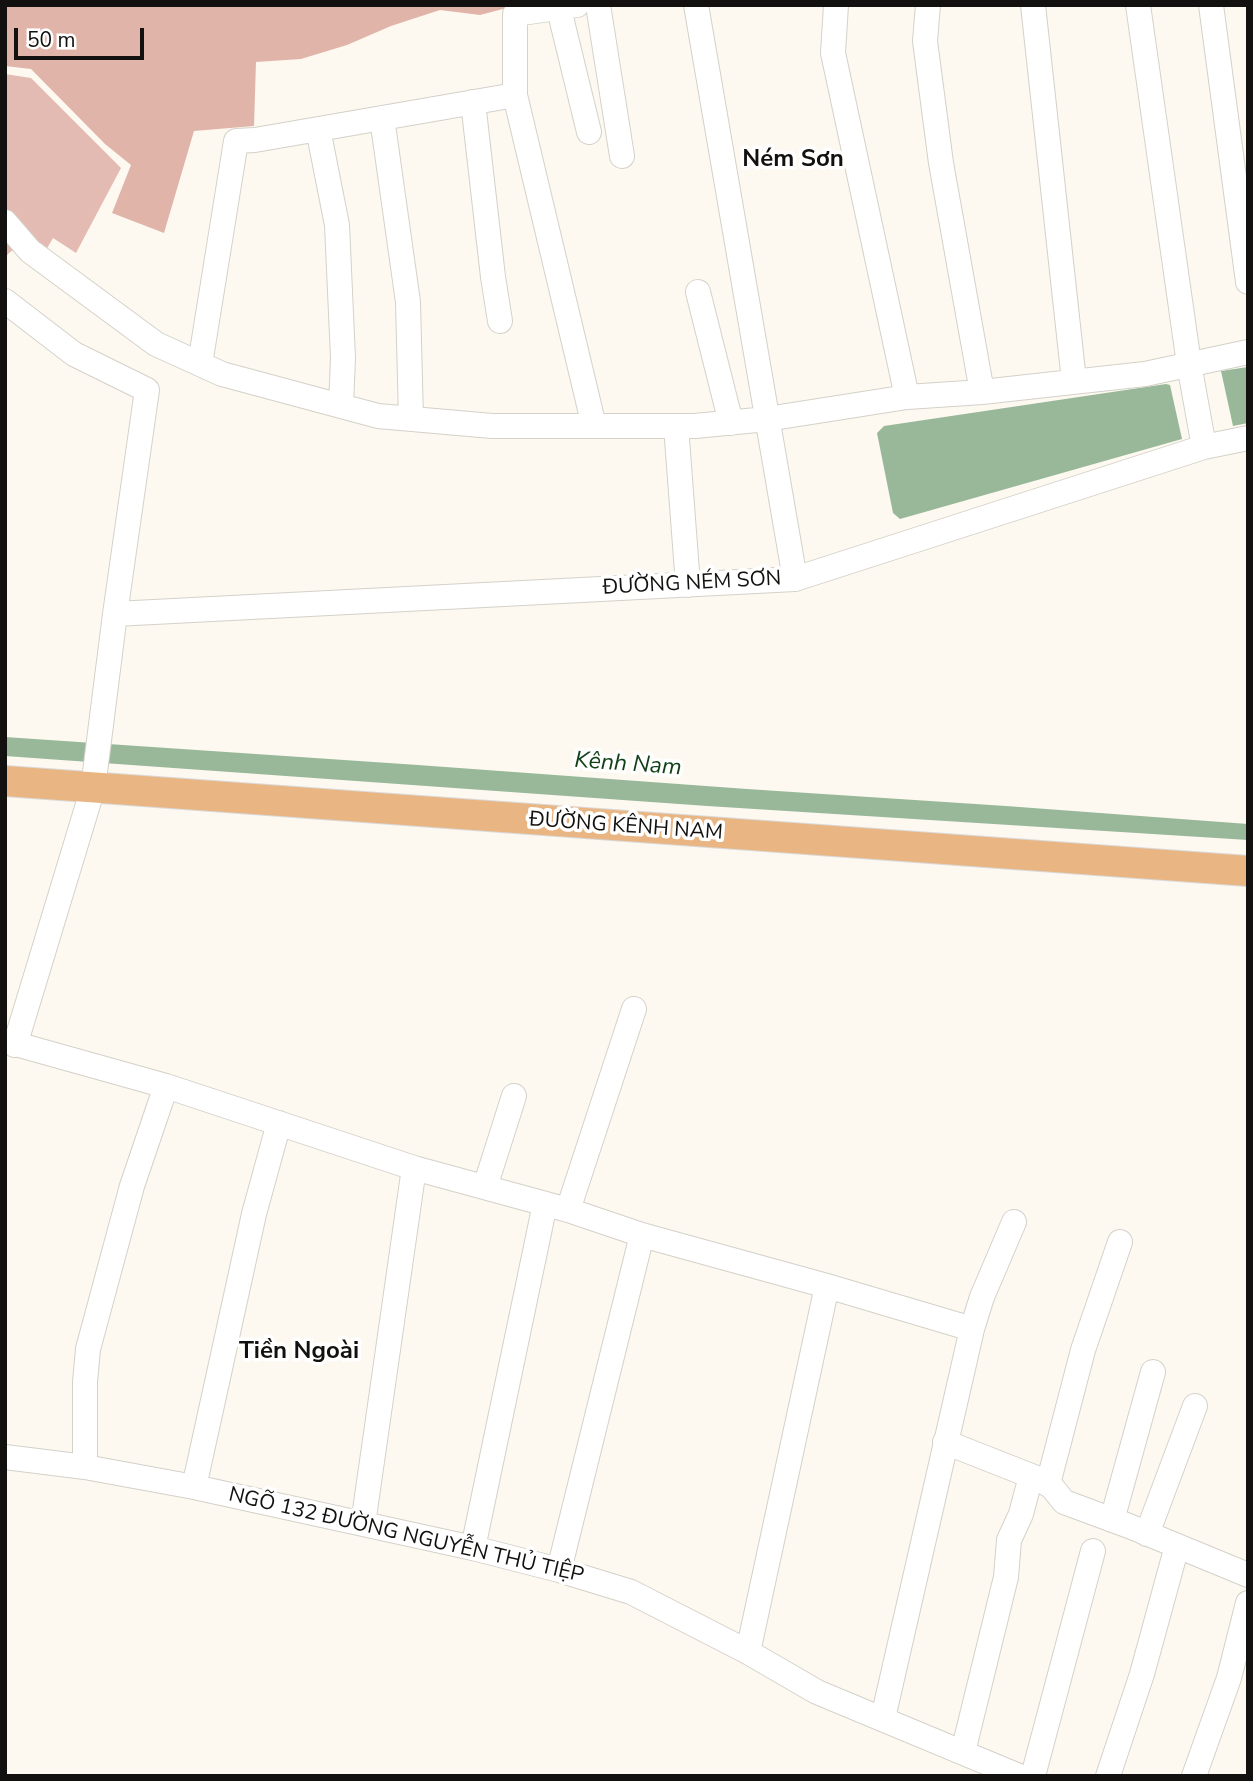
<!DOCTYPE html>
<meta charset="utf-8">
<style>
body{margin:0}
#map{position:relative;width:1253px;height:1781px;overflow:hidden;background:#fdf9f1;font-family:"Nunito Sans",sans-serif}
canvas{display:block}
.frame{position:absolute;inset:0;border:7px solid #12110f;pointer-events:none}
.scale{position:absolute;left:14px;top:28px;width:130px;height:32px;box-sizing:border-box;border:4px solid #12110f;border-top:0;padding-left:9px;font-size:21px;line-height:24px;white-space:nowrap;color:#12110f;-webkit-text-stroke:5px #fff;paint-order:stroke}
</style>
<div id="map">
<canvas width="1253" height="1781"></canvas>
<div class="frame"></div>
<div class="scale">50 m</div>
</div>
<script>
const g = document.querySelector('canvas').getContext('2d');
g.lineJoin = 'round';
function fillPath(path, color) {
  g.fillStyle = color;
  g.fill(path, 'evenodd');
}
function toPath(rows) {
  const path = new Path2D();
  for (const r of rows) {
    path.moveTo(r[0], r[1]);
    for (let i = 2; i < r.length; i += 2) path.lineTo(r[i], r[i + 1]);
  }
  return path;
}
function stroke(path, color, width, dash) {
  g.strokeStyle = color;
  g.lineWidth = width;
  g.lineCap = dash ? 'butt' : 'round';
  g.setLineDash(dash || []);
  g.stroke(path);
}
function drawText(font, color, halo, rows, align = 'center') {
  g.font = font + ' "Nunito Sans",sans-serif';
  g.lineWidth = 7;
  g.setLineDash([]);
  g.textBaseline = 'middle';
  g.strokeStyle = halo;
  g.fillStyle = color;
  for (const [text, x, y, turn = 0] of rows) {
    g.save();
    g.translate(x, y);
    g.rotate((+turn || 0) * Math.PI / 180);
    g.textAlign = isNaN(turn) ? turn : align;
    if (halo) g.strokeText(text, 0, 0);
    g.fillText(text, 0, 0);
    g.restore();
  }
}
fillPath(toPath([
 [5,74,31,78,121,168,76,253,53,238,45,252,30,238,9,253,5,258]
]), '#e4bbb2');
fillPath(toPath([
 [6,5,518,5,480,15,440,10,391,26,347,45,301,59,256,62,254,126,194,131,164,233,112,213,131,165,105,144,31,69,5,66]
]), '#e1b4aa');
fillPath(toPath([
 [1248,367,1248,423,1233,426,1221,371],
 [1166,384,1170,385,1182,439,900,519,893,513,877,433,884,426],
 [5,737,418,765,747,789,1006,806,1248,824,1248,840,707,806,5,756]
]), '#99b89a');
const minor = toPath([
 [558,5,589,132],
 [577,5,515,14,515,95,594,426],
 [598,5,622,156],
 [696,5,795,579],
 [836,5,833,53,907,397],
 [928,5,925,41,941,163,982,392],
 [1033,5,1074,381],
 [1138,5,1189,364,1204,447],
 [1211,5,1248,282],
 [473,102,493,277,500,321],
 [382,118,408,302,411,419],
 [318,129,337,225,343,358,341,406],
 [5,222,30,251,156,344,222,374,378,416,492,426,695,426,767,419,907,397,982,392,1145,374,1248,352],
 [698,292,731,423],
 [5,301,74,354,147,390,115,614,93,788,15,1045],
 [200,364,236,141,255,140,515,95],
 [676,426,688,585],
 [115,614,795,579,1204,447,1248,438],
 [5,1041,166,1086,414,1168,568,1210,642,1235,827,1286,972,1329],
 [485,1187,514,1096],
 [568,1210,634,1009],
 [945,1442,1039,1479,1052,1487,1064,1502,1129,1526,1248,1575],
 [5,1457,85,1467,194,1487,473,1548,559,1570,631,1592,748,1652,817,1692,1019,1776],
 [85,1467,85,1382,88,1349,132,1186,166,1086],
 [1048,1484,1083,1350,1120,1242],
 [194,1487,254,1214,279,1123],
 [1112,1520,1153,1372],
 [363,1524,414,1168],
 [1147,1534,1195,1406],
 [473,1548,545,1204],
 [559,1570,642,1235],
 [748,1652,827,1286],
 [883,1718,972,1329,982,1297,1014,1222],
 [963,1752,1006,1577,1009,1540,1021,1514,1031,1476],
 [1033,1776,1093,1551],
 [1108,1776,1142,1674,1177,1546],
 [1194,1776,1229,1678,1248,1603]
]);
const major = toPath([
 [5,781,1248,871]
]);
stroke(minor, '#d4d1c9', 26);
stroke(major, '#d9d9d9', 32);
stroke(minor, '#fff', 24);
stroke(major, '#e9b683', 30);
drawText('21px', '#12110f', '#fff', [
 ["ĐƯỜNG NÉM SƠN",692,584,-3],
 ["ĐƯỜNG KÊNH NAM",626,827,4],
 ["NGÕ 132 ĐƯỜNG NGUYỄN THỦ TIỆP",406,1536,13]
]);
drawText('italic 23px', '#124118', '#fff', [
 ["Kênh Nam",628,765,4]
]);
drawText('bold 24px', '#12110f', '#fff', [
 ["Ném Sơn",793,160],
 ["Tiền Ngoài",299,1352]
]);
</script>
